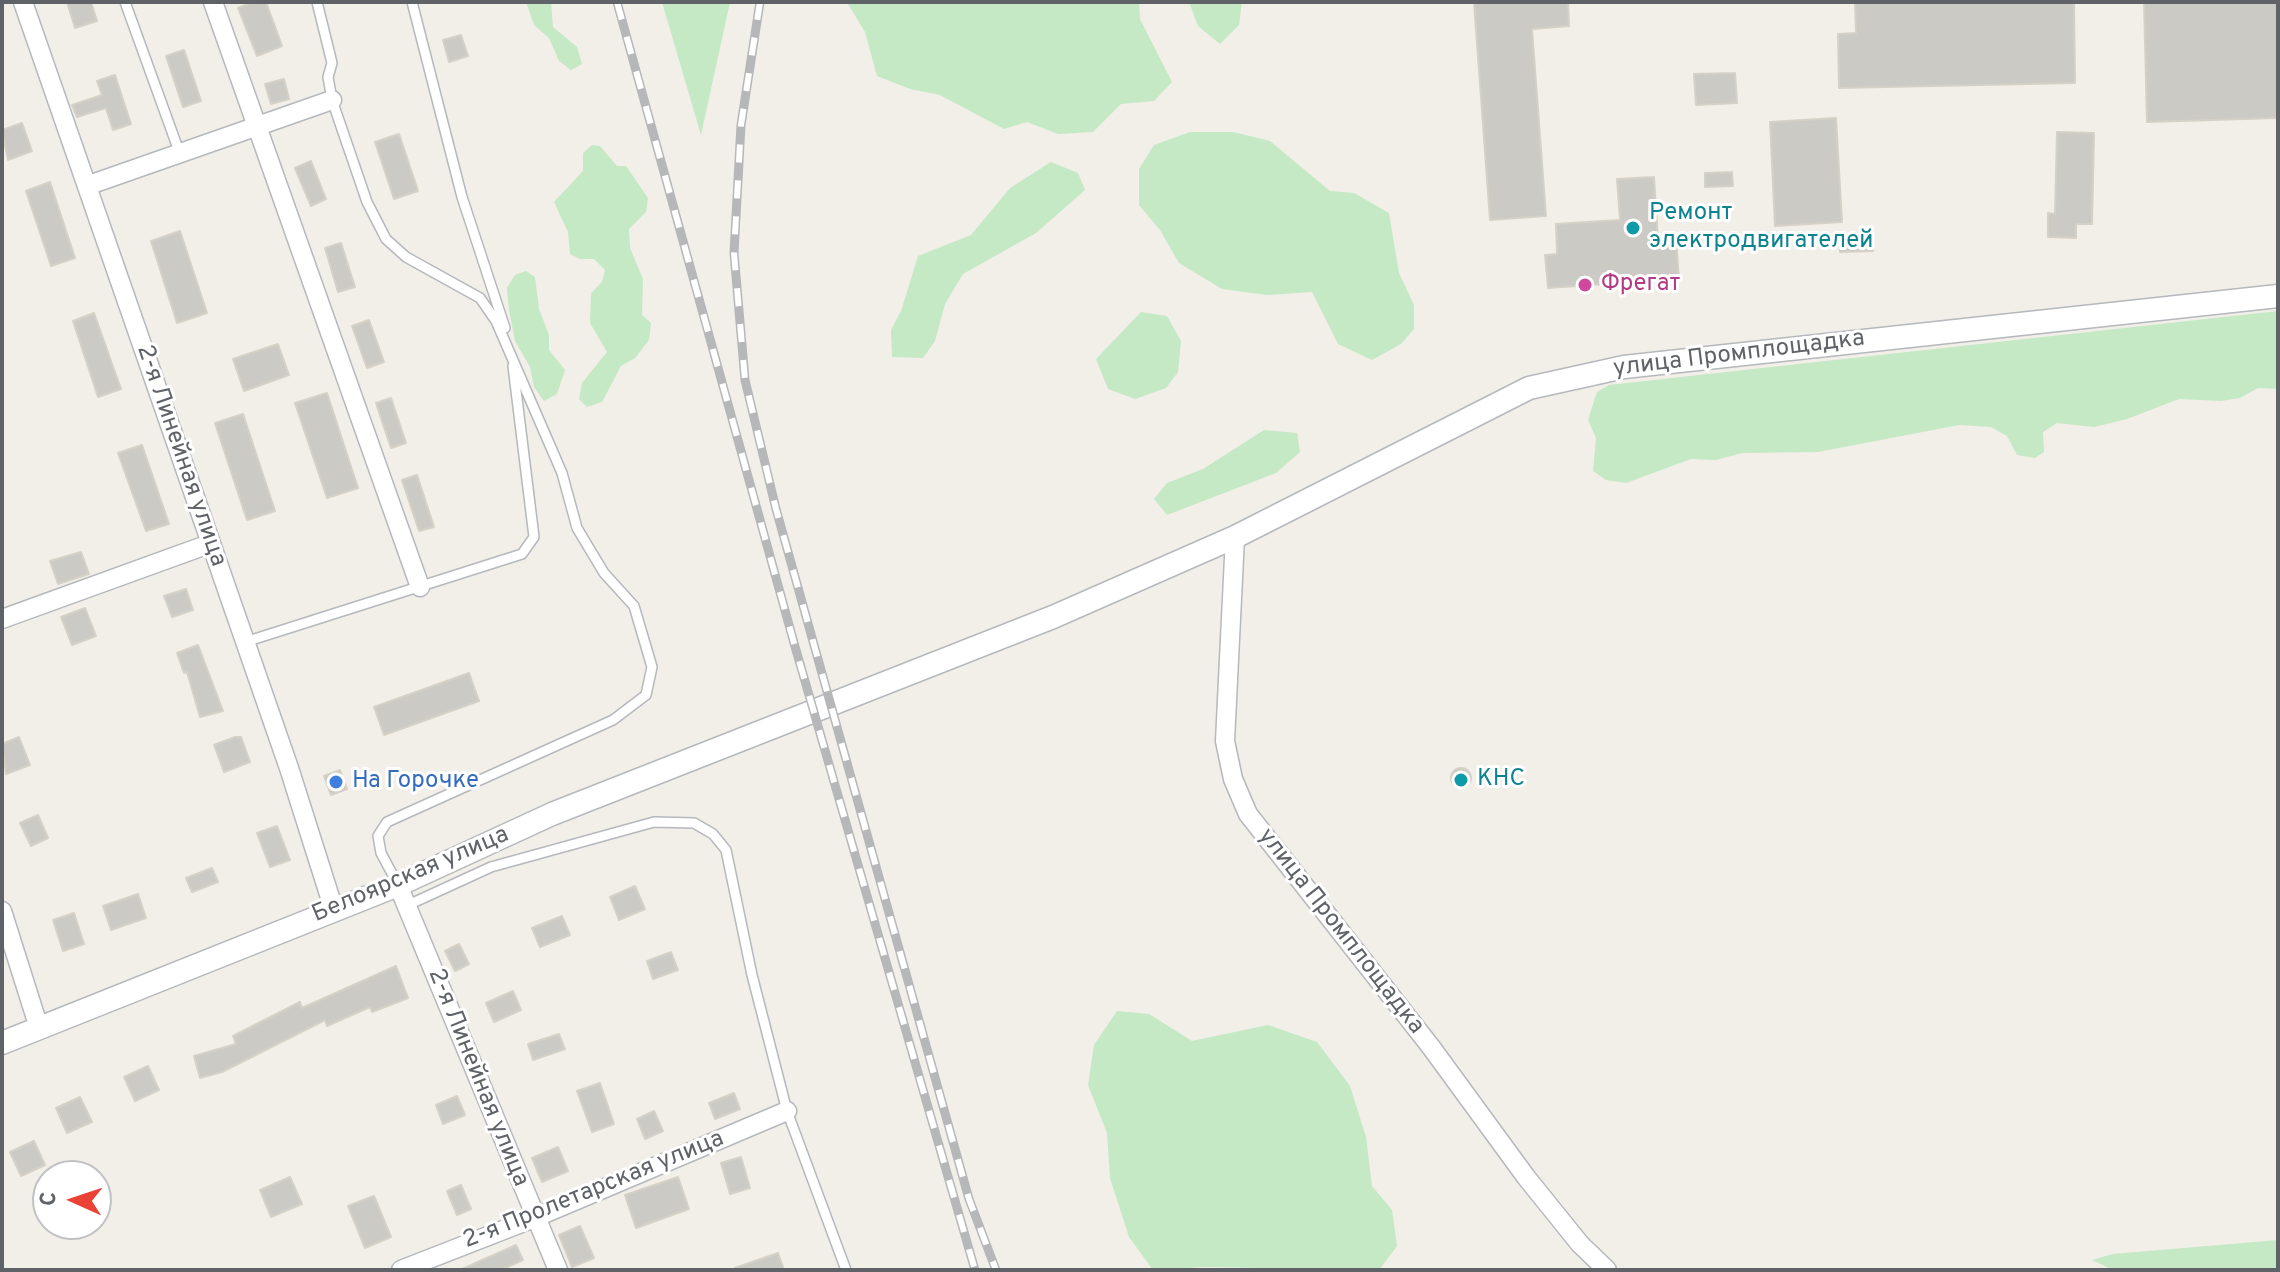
<!DOCTYPE html>
<meta charset="utf-8">
<style>
body{margin:0}
#map{position:relative;width:2280px;height:1272px;overflow:hidden;background:#f1efe8;font-family:Overpass,sans-serif}
canvas{display:block}
.frame{position:absolute;inset:0;border:4px solid #5f6368;pointer-events:none}
.north{position:absolute;left:32px;top:1160px;width:80px;height:80px;box-sizing:border-box;background:#fff;border:2px solid #bfc1c3;border-radius:50%;rotate:273deg;font-size:22px;font-weight:700;line-height:32px;text-align:center;color:#5f6368}
.north::after{content:'';display:block;margin:auto;width:28px;height:36px;background:#ea4335;clip-path:polygon(50% 0,100% 100%,50% 72%,0 100%)}
</style>
<div id="map">
<canvas width="2280" height="1272"></canvas>
<div class="frame"></div>
<div class="north">С</div>
</div>
<script>
const g = document.querySelector('canvas').getContext('2d');
g.lineJoin = 'round';
function fillPath(path, color) {
  g.fillStyle = color;
  g.fill(path, 'evenodd');
}
function toPath(rows) {
  const path = new Path2D();
  for (const r of rows) {
    if (r.length === 3) {
      path.moveTo(r[0] + r[2], r[1]);
      path.arc(r[0], r[1], r[2], 0, 2 * Math.PI);
      continue;
    }
    path.moveTo(r[0], r[1]);
    for (let i = 2; i < r.length; i += 2) path.lineTo(r[i], r[i + 1]);
  }
  return path;
}
function stroke(path, color, width, dash) {
  g.strokeStyle = color;
  g.lineWidth = width;
  g.lineCap = dash ? 'butt' : 'round';
  g.setLineDash(dash || []);
  g.stroke(path);
}
function drawText(font, color, halo, rows, align = 'center') {
  g.font = font + ' Overpass,sans-serif';
  g.lineWidth = 6;
  g.setLineDash([]);
  g.textBaseline = 'middle';
  g.strokeStyle = halo;
  g.fillStyle = color;
  for (const [text, x, y, turn = 0] of rows) {
    g.save();
    g.translate(x, y);
    g.rotate((+turn || 0) * Math.PI / 180);
    g.textAlign = isNaN(turn) ? turn : align;
    if (halo) g.strokeText(text, 0, 0);
    g.fillText(text, 0, 0);
    g.restore();
  }
}
fillPath(toPath([
 [526,2,551,2,553,27,577,47,582,64,571,70,559,61,549,38,534,25],
 [662,2,730,2,701,135,679,60],
 [847,2,1139,2,1140,19,1172,82,1154,101,1121,104,1093,132,1058,134,1027,122,1004,129,940,95,910,89,877,76,865,32],
 [1189,2,1242,2,1239,25,1220,44,1198,26],
 [1190,132,1233,132,1270,141,1330,191,1354,193,1389,213,1399,273,1414,305,1414,329,1401,344,1372,360,1338,344,1312,292,1267,295,1222,289,1179,263,1160,230,1139,205,1139,169,1154,145],
 [592,145,600,146,617,166,626,166,648,198,646,212,629,229,630,248,643,279,642,315,651,323,649,340,635,358,621,366,602,402,587,407,579,399,582,383,607,352,590,323,591,293,602,282,605,270,594,259,580,259,570,254,568,232,554,202,583,171,583,153],
 [1051,162,1078,173,1085,190,1036,233,963,274,945,304,935,341,923,358,892,357,891,330,901,311,918,256,971,235,1010,188],
 [526,271,535,277,539,309,549,335,549,350,565,370,557,394,544,401,534,387,530,367,515,341,509,310,507,288,515,275],
 [2278,311,2278,389,2258,388,2240,398,2221,401,2179,399,2127,419,2094,427,2057,423,2043,432,2044,452,2035,458,2017,455,2007,436,1991,427,1959,425,1818,452,1742,453,1716,460,1691,459,1626,483,1606,480,1593,471,1596,438,1588,420,1597,392,1609,385],
 [1141,312,1167,316,1181,341,1178,372,1166,388,1135,399,1108,389,1096,359],
 [1264,430,1297,433,1300,452,1276,473,1167,515,1154,499,1167,483,1203,469],
 [1117,1011,1149,1014,1192,1041,1268,1025,1317,1042,1350,1086,1366,1137,1372,1186,1392,1210,1397,1246,1379,1270,1204,1267,1153,1270,1129,1237,1110,1178,1107,1133,1088,1085,1094,1045],
 [2278,1240,2278,1269,2111,1269,2092,1260,2113,1254]
]), '#c5e8c5');
const building = toPath([
 [67,2,91,2,97,21,75,28,67,2],
 [253,2,266,2,282,46,257,56,238,8,253,2],
 [1474,2,1568,2,1569,26,1532,29,1546,216,1490,220,1474,2],
 [1855,2,2074,2,2075,83,1839,88,1838,34,1856,33,1855,2],
 [2144,2,2278,2,2278,118,2147,122,2144,2],
 [461,35,468,56,449,62,443,40,461,35],
 [184,50,201,101,183,107,166,56,184,50],
 [1735,73,1737,103,1696,105,1694,74,1735,73],
 [115,75,131,124,113,130,106,108,77,117,72,105,102,95,97,81,115,75],
 [284,79,289,99,271,104,265,84,284,79],
 [1836,118,1842,222,1775,226,1770,122,1836,118],
 [22,123,32,151,8,160,2,130,22,123],
 [2057,132,2094,133,2092,224,2076,224,2076,238,2048,237,2048,213,2055,214,2057,132],
 [399,134,418,191,394,199,375,142,399,134],
 [311,161,326,199,311,206,295,168,311,161],
 [1732,172,1733,186,1705,187,1705,173,1732,172],
 [1654,177,1658,240,1676,239,1679,279,1548,288,1545,255,1557,254,1556,224,1620,220,1617,179,1654,177],
 [50,182,75,258,51,266,26,191,50,182],
 [180,231,207,313,177,323,151,241,180,231],
 [1872,235,1873,251,1840,252,1839,236,1872,235],
 [341,243,355,287,338,292,325,248,341,243],
 [94,313,121,389,98,397,73,321,94,313],
 [369,320,384,362,367,368,352,326,369,320],
 [278,344,289,375,244,391,233,359,278,344],
 [327,393,358,488,327,498,295,403,327,393],
 [391,398,406,443,391,448,376,403,391,398],
 [243,414,275,511,247,520,215,423,243,414],
 [142,445,169,524,146,531,118,453,142,445],
 [417,475,434,527,419,531,402,480,417,475],
 [81,552,89,574,58,584,50,561,81,552],
 [186,589,193,610,172,617,164,596,186,589],
 [85,608,96,636,72,645,61,617,85,608],
 [198,645,223,711,200,717,187,672,184,673,177,653,198,645],
 [469,673,479,701,384,735,374,707,469,673],
 [19,737,30,765,6,774,2,744,19,737],
 [235,737,241,737,250,762,224,772,214,745,235,737],
 [1461,778,10],
 [340,770,347,789,331,795,324,776,340,770],
 [38,815,48,838,31,846,20,823,38,815],
 [277,826,290,860,270,867,257,833,277,826],
 [212,868,218,882,192,892,186,878,212,868],
 [635,886,645,909,619,920,610,897,635,886],
 [138,894,146,918,111,930,103,906,138,894],
 [74,913,84,944,63,951,53,920,74,913],
 [562,916,570,935,540,947,532,928,562,916],
 [459,944,469,964,455,971,445,951,459,944],
 [671,952,678,970,653,979,647,961,671,952],
 [396,966,408,998,372,1012,370,1007,327,1026,325,1020,222,1072,200,1078,194,1056,236,1044,233,1036,300,1002,302,1008,396,966],
 [513,991,521,1010,494,1022,486,1003,513,991],
 [559,1034,565,1049,533,1060,528,1044,559,1034],
 [148,1066,159,1090,135,1101,124,1077,148,1066],
 [600,1083,614,1124,592,1132,577,1091,600,1083],
 [734,1093,740,1109,715,1119,709,1103,734,1093],
 [457,1096,465,1115,443,1124,436,1105,457,1096],
 [80,1097,92,1122,67,1133,56,1108,80,1097],
 [654,1111,663,1131,645,1139,637,1119,654,1111],
 [34,1141,45,1165,21,1176,10,1152,34,1141],
 [558,1147,568,1171,542,1182,532,1158,558,1147],
 [741,1157,750,1188,730,1194,721,1163,741,1157],
 [290,1177,302,1204,271,1217,260,1190,290,1177],
 [678,1177,689,1209,636,1228,625,1195,678,1177],
 [461,1185,471,1209,457,1215,447,1191,461,1185],
 [374,1196,391,1237,365,1248,348,1206,374,1196],
 [580,1226,594,1258,572,1267,559,1235,580,1226],
 [516,1245,523,1260,500,1270,460,1270,516,1245],
 [778,1253,784,1270,735,1270,735,1268,778,1253]
]);
fillPath(building, '#cccac5');
stroke(building, '#d6d1c6', 2);
const service = toPath([
 [125,2,180,154],
 [317,2,332,63,328,77,332,100,367,202,386,239,406,257,480,298,496,321,562,473,577,528,604,573,634,606,652,667,646,695,613,720,387,822,378,836,381,853,397,883],
 [412,2,462,197,505,328],
 [245,642,522,554,534,537,513,366],
 [406,906,491,867,654,822,694,823,713,834,726,850,752,975,787,1111,846,1270]
]);
const minor = toPath([
 [23,2,289,768,334,910],
 [213,2,420,587],
 [89,185,332,100],
 [1235,537,1225,741,1233,779,1248,814,1431,1047,1526,1177,1580,1244,1607,1270],
 [2,619,209,544],
 [398,885,558,1270],
 [2,911,39,1028],
 [401,1270,534,1218,787,1111]
]);
const tertiary = toPath([
 [2,1043,398,885,552,814,1053,617,1235,537,1529,388,1624,367,2278,296]
]);
stroke(service, '#b5b8bc', 12);
stroke(minor, '#b5b8bc', 21);
stroke(tertiary, '#b5b8bc', 25);
stroke(service, '#fff', 9);
stroke(minor, '#fff', 18);
stroke(tertiary, '#fff', 22);
const rail = toPath([
 [617,2,794,643,975,1270],
 [760,2,741,125,734,253,745,380,776,509,969,1199,996,1270]
]);
stroke(rail, '#b6b7b8', 9);
stroke(rail, '#fff', 6, [18]);
for (const [x, y, r, color] of [
 [1633,228,8,"#0f9aa8"],
 [1585,285,8,"#d1479c"],
 [1461,780,8,"#0f9aa8"],
 [336,782,8,"#3f7fe0"]
]) {
  const dot = new Path2D();
  dot.arc(x, y, r, 0, 2 * Math.PI);
  g.fillStyle = color;
  g.fill(dot);
  stroke(dot, '#fff', 3);
}
drawText('24px', '#0d838f', '#fff', [
 ["Ремонт",1649,214],
 ["электродвигателей",1649,242],
 ["КНС",1477,780]
], 'left');
drawText('24px', '#b23c85', '#fff', [
 ["Фрегат",1601,285]
], 'left');
drawText('24px', '#5f6368', '#fff', [
 ["улица Промплощадка",1739,355,-7],
 ["2-я Линейная улица",180,456,71],
 ["Белоярская улица",411,876,-23],
 ["улица Промплощадка",1340,932,52],
 ["2-я Линейная улица",477,1078,68],
 ["2-я Пролетарская улица",594,1191,-22]
]);
drawText('24px', '#366cbe', '#fff', [
 ["На Горочке",352,782]
], 'left');
</script>
